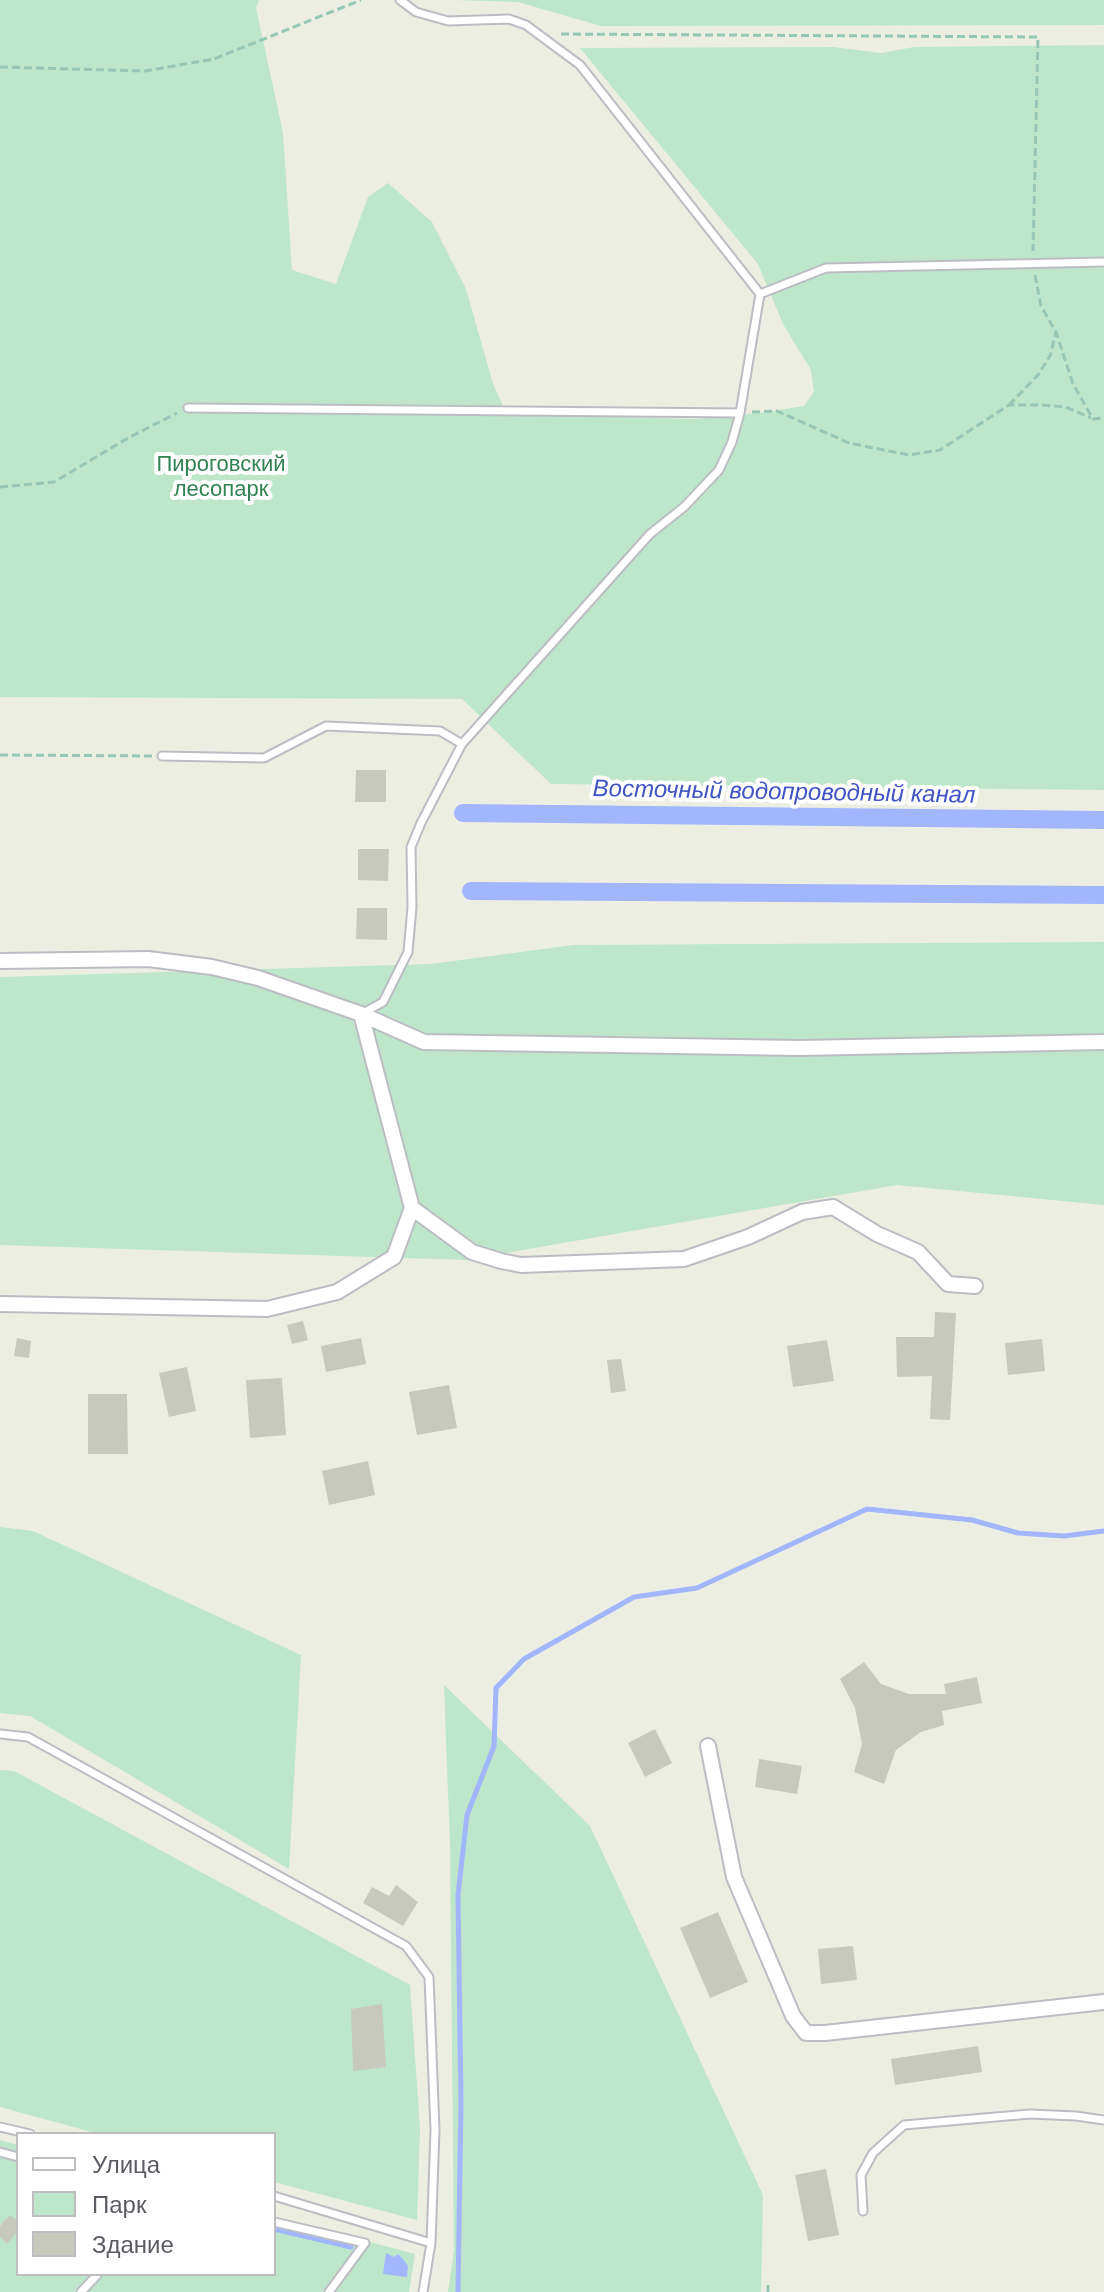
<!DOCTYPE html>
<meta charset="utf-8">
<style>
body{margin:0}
#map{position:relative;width:1104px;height:2292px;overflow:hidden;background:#eceee2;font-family:"DM Sans",sans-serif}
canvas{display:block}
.legend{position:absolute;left:16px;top:2132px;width:260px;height:144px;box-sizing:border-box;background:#fff;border:2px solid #bdbdc1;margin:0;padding:10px 14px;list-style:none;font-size:24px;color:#5a5b63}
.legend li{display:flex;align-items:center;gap:16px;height:40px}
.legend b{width:40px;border:2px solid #bdbdc1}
</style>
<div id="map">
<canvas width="1104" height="2292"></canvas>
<ul class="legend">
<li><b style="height:10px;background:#fff"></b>Улица</li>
<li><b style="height:22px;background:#bde6cb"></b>Парк</li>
<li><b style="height:22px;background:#c8c9be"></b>Здание</li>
</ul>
</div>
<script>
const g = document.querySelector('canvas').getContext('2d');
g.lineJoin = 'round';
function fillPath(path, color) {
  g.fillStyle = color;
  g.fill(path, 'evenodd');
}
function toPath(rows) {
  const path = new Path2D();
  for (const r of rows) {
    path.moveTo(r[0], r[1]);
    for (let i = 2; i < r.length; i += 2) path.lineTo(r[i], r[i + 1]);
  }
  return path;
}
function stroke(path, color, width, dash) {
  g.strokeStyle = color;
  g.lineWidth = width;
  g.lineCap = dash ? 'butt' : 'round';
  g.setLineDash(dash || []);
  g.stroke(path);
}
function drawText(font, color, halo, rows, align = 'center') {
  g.font = font + ' "DM Sans",sans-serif';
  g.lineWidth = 8;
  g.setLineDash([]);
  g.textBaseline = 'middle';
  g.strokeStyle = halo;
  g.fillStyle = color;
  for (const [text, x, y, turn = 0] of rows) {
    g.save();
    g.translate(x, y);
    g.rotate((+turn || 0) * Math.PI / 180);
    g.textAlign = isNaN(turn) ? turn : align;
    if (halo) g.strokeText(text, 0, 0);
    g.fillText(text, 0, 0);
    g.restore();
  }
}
fillPath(toPath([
 [0,0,259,0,256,8,283,133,292,270,336,284,368,197,388,183,432,222,466,289,493,384,507,414,695,419,760,413,804,406,814,392,811,370,783,324,758,264,580,48,833,47,881,53,914,47,1104,45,1104,790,551,784,462,699,0,697],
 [455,0,1104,0,1104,25,601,26,518,2],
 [1104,942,1104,1205,897,1185,465,1260,0,1245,0,977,431,964,573,945],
 [0,1527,33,1531,301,1655,289,1869,30,1716,0,1713],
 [444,1685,590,1826,763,2195,761,2292,448,2292,454,2250,450,1845],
 [0,1770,14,1771,410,1985,420,2129,417,2220,274,2182,274,2134,99,2134,0,2107],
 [0,2140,18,2145,18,2274,274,2274,274,2216,415,2254,409,2292,0,2292]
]), '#bde6cb');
fillPath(toPath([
 [386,2253,394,2257,398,2254,403,2259,408,2266,407,2277,383,2274]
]), '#a1b6ff');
stroke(toPath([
 [274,2229,351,2247],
 [458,2292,461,2102,458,1895,467,1815,494,1746,496,1688,524,1659,634,1597,697,1588,867,1509,972,1520,1018,1533,1064,1536,1104,1531]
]), '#a1b6ff', 5);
stroke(toPath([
 [463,813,1104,820],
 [471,891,1104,895]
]), '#a1b6ff', 18);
fillPath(toPath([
 [356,770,386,770,386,802,355,802],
 [358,849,389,849,388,881,358,880],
 [357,908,387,908,387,940,356,939],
 [935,1312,956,1313,950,1420,930,1419,932,1376,897,1377,896,1337,934,1337],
 [303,1321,308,1340,292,1344,287,1325],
 [17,1338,31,1341,29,1358,14,1356],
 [361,1338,366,1364,326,1372,321,1346],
 [1042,1339,1045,1371,1008,1375,1005,1343],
 [827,1340,834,1381,793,1387,787,1346],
 [621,1359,626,1391,611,1393,607,1360],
 [187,1367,196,1411,169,1417,159,1373],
 [282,1378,286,1435,250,1438,246,1380],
 [449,1385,457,1428,417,1435,409,1392],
 [88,1394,127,1394,128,1454,88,1454],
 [368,1461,375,1495,329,1505,322,1471],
 [864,1662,881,1684,909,1694,946,1694,944,1684,977,1677,982,1703,942,1711,944,1725,921,1732,896,1750,884,1784,854,1772,862,1744,855,1708,840,1679],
 [655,1729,672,1763,645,1777,628,1743],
 [759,1759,802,1766,797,1794,755,1787],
 [396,1885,418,1902,403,1926,363,1903,372,1887,389,1896],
 [718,1912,748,1982,710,1998,680,1928],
 [853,1946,857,1980,821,1984,818,1949],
 [382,2004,386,2067,353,2071,351,2009],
 [978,2046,982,2072,895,2085,891,2059],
 [826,2169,839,2235,808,2241,795,2175],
 [10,2215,18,2221,18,2231,7,2244,0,2237,0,2226]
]), '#c8c9be');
const service = toPath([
 [760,294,826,268,1104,262],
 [188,408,740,413],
 [162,756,264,758,326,726,440,731,462,744],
 [363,1013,383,1002,408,952,412,907,411,847,421,823,462,744,650,534,684,507,719,470,732,442,740,413,760,294,580,65,526,25,509,19,448,21,416,12,400,0],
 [0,1734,28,1737,406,1946,429,1977,435,2130,431,2243,423,2292],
 [0,2127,30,2134],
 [0,2152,18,2157],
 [274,2196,431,2243],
 [863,2211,861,2175,873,2153,904,2125,1030,2114,1076,2116,1104,2120],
 [274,2222,365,2243,329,2292],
 [81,2292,98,2274]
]);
const minor = toPath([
 [0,961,148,959,212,967,258,978,361,1014,424,1042,800,1048,1104,1042],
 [412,1208,472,1252,501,1261,521,1265,684,1259,748,1237,802,1212,833,1207,877,1234,918,1252,948,1284,975,1286],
 [0,1304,267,1309,337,1292,394,1257,412,1208,361,1014],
 [708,1746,734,1877,793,2016,806,2033,825,2033,1104,2002]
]);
stroke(service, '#bcbdc4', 11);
stroke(minor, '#bcbdc4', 18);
stroke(toPath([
 [561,34,1038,37,1033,251],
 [0,67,145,71,214,59,361,0],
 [1035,275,1041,306,1056,332,1073,384,1093,419,1104,418],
 [1009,405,1038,375,1050,356,1056,332],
 [752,412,777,411,849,443,909,455,940,450,1009,405,1041,405,1066,407,1091,418],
 [0,487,54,482,128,438,177,413],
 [0,755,152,756],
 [768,2292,768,2285]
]), '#96c6b5', 3, [8, 4]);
stroke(service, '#fff', 7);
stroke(minor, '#fff', 14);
drawText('22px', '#328352', '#fff', [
 ["Пироговский",221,465],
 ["лесопарк",221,490]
]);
drawText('italic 24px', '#4054c5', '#fff', [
 ["Восточный водопроводный канал",784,793,1]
]);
</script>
